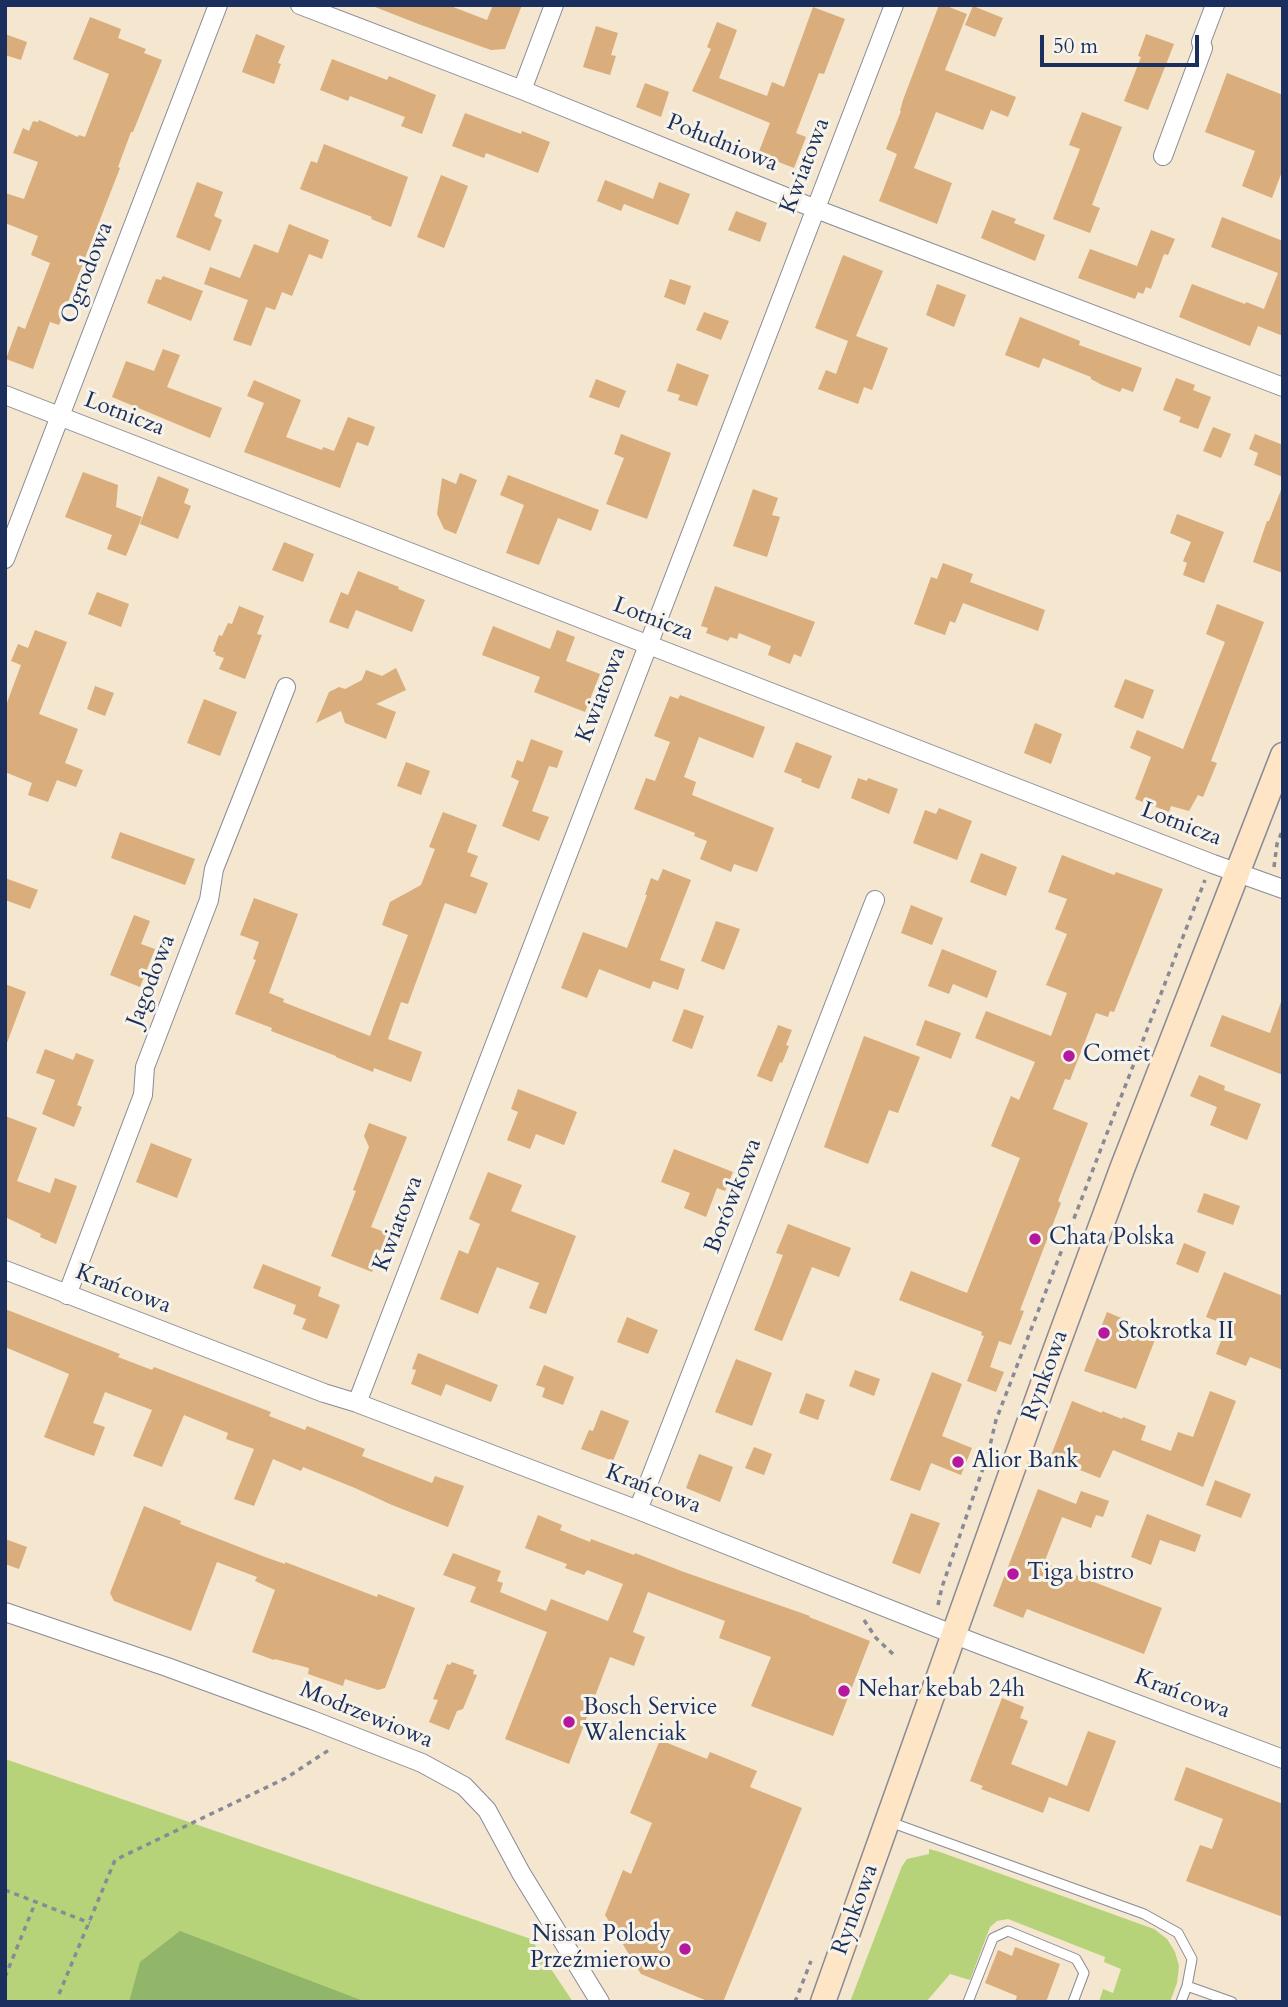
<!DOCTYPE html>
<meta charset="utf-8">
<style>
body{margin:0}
#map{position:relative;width:1288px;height:2007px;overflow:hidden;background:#f4e6cf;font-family:Cardo,serif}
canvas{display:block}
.frame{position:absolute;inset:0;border:7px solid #1b2f5e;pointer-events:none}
.scale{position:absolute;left:1040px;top:35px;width:159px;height:32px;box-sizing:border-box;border:4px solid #1b2f5e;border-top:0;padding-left:9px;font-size:21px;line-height:24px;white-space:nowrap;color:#1b2f5e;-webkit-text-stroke:5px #f7f3e8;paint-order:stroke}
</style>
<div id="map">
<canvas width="1288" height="2007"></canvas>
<div class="frame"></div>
<div class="scale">50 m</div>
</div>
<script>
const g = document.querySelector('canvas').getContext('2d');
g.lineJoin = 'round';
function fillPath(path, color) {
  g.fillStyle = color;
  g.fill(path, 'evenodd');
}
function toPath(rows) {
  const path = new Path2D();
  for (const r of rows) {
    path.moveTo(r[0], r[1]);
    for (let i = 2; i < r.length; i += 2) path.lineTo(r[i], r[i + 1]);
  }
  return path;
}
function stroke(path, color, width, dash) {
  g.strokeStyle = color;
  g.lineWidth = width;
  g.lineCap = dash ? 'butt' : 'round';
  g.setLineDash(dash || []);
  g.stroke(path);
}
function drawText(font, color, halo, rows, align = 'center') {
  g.font = font + ' Cardo,serif';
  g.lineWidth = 6;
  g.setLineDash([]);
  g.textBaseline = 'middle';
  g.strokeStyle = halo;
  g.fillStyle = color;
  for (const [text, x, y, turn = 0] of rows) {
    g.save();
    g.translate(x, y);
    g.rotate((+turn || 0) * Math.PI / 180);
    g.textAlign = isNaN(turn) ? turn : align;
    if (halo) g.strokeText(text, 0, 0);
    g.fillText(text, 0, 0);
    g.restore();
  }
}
fillPath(toPath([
 [5,1759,531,1939,573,2002,5,2002],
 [929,1849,940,1852,1154,1929,1167,1939,1175,1952,1179,1966,1177,1983,1170,2002,1099,2002,1103,1989,1113,1993,1121,1969,1104,1962,1105,1957,1008,1919,997,1921,990,1927,970,1980,950,1974,926,2002,850,2002,902,1866,907,1859,929,1854]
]), '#b7d379');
fillPath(toPath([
 [180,1931,366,2002,129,2002,140,1962]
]), '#91b569');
fillPath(toPath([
 [375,5,448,5,487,20,493,5,522,5,505,49,491,50,421,25,375,7],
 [939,5,944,5,967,14,945,70,1016,97,1008,117,991,110,983,130,936,112,914,168,952,183,937,224,879,201,897,154,886,149,901,111,900,111,903,100],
 [973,6,1003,18,995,37,965,25],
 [813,7,845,19,824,74,819,73,796,133,806,137,794,168,758,154,770,123,692,91,711,49,707,47,717,22,737,30,719,78,767,96,772,82,784,87],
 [90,17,121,29,118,38,146,49,144,53,162,60,133,132,131,132,118,167,120,168,59,325,50,322,33,369,6,359,18,326,25,329,50,263,31,255,38,236,5,223,5,193,24,199,38,162,13,153,23,128,29,131,33,121,38,122,39,120,78,137,79,135,85,137,109,74,73,59],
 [596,26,618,33,611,55,616,56,610,75,583,67],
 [5,34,27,42,21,60,5,55],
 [256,34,285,46,278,63,281,64,274,84,242,72],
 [1146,34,1174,44,1148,110,1124,101,1141,57,1138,56],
 [332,59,387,80,389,76,436,95,422,134,401,126,405,117,350,96,348,101,320,90],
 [1227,73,1283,95,1283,169,1272,198,1242,186,1255,151,1205,132],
 [645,83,669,92,661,117,636,107],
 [1082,112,1122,127,1092,205,1100,208,1090,233,1053,219,1080,149,1069,145],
 [465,113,521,134,522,131,550,142,538,173,486,153,484,158,452,146],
 [324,144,408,177,391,227,371,219,372,217,300,189,311,161,317,163],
 [441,175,468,186,444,248,417,237],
 [605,180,653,199,659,182,690,194,678,225,624,204,621,211,597,201],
 [197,182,223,192,214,216,222,220,210,251,176,237],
 [992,210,1016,219,1014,223,1045,235,1035,261,981,238],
 [736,211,767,223,760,242,728,230],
 [1222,217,1283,241,1283,336,1258,326,1250,346,1179,317,1192,284,1245,304,1246,302,1264,309,1278,273,1211,247],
 [289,224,329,240,322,259,309,254,292,296,282,292,275,310,266,307,251,346,233,340,248,300,204,284,210,267,240,278,254,244,278,253],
 [1151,230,1175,239,1168,255,1164,254,1151,289,1146,287,1143,294,1138,292,1135,299,1078,278,1090,249,1137,266],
 [843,255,883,271,856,336,888,348,872,390,864,387,858,404,818,389,826,370,836,374,848,341,815,328],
 [163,276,203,291,191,321,147,303,156,279,161,280],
 [670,279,691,286,685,305,664,297],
 [937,284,966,295,954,327,926,315],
 [704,312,729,321,721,340,696,330],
 [1020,317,1080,341,1079,345,1142,368,1133,392,1122,388,1120,392,1102,385,1091,379,1091,377,1043,358,1039,368,1005,355],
 [163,349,180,355,167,387,222,408,210,438,112,397,126,361,154,371],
 [677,363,709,375,697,406,678,400,680,395,667,391],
 [1176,378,1195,385,1193,390,1211,397,1198,429,1179,422,1181,417,1163,410],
 [596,379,626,391,619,408,589,397],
 [254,380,301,400,286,437,322,450,323,447,334,451,348,417,375,427,368,446,357,442,340,488,244,452,264,403,247,396],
 [1213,427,1231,434,1221,458,1203,451],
 [621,434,671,453,647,519,606,504,624,458,614,454],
 [1255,434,1283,445,1283,477,1254,465,1258,453,1249,449],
 [83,472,118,485,116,507,142,517,126,556,107,549,112,535,65,517],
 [460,473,477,480,456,534,444,529,437,514,442,478,456,484],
 [508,475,599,510,591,531,558,518,539,565,506,553,524,505,500,495],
 [158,476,189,489,184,503,191,506,178,539,140,524],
 [753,489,778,498,772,515,780,517,767,557,733,546],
 [1281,490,1283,490,1283,573,1253,562,1267,521,1269,521],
 [1177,514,1224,532,1204,583,1183,575,1187,563,1183,561,1191,542,1170,533],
 [284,542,314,554,303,582,272,570],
 [943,563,973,574,970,582,1045,610,1038,631,963,603,955,623,950,621,945,635,914,624,931,577,937,579],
 [358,571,399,587,398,589,425,600,412,632,356,610,348,629,329,622,341,592,348,595],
 [715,586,815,622,801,657,794,654,790,664,768,655,771,646,739,633,737,639,730,637,728,641,706,633,708,628,701,626],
 [97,592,129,604,121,627,88,614],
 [1217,604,1264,622,1211,761,1217,763,1203,797,1198,795,1189,811,1171,806,1169,812,1135,799,1151,757,1130,748,1137,730,1183,749,1225,642,1206,634],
 [239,606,264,616,257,634,262,635,245,679,219,669,224,658,215,655,216,653,213,651,219,635,222,636,228,623,232,624],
 [493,626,550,649,557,630,575,637,566,661,600,674,585,712,534,692,540,677,482,655],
 [35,630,67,642,39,714,78,729,65,763,83,770,76,787,57,780,48,802,28,795,32,783,5,772,5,708,21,665,11,661,18,644,28,648],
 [396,668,406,690,376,704,396,712,386,739,345,723,341,711,316,723,329,692,339,687,345,689,362,680,366,670,382,676],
 [1125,679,1154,690,1143,719,1114,707],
 [95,686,114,693,105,716,87,709],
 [680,695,765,727,753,758,699,737,684,777,696,782,692,795,774,828,757,872,734,864,731,872,700,859,707,841,694,836,695,833,634,809,646,778,655,781,670,742,654,736,670,696,678,699],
 [204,699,237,712,220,756,187,743],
 [1035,723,1062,734,1051,764,1024,753],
 [531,739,563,751,557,768,549,766,532,811,549,817,539,841,502,826,519,781,511,777,517,760,523,762],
 [796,742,832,756,819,789,801,782,802,779,784,772],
 [406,762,430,771,421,795,397,786],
 [858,778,867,781,868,778,898,789,889,814,851,798],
 [939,808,972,821,957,860,913,843,925,810,936,814],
 [443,812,477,825,467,852,478,856,470,876,488,883,476,914,445,903,408,1004,401,1002,388,1039,422,1052,411,1082,374,1068,373,1072,336,1057,336,1056,271,1031,272,1028,235,1014,256,960,253,959,259,942,240,935,254,898,298,914,269,993,284,999,283,1002,370,1036,408,935,382,925,390,902,421,885,435,849,429,847],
 [120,832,195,859,185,885,111,858],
 [981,853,1017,867,1006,896,970,882],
 [1062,855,1114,875,1116,872,1163,889,1114,1012,1110,1011,1108,1017,1096,1013,1070,1080,1065,1079,1053,1109,1088,1123,1058,1201,1061,1203,1020,1310,1024,1311,1011,1345,999,1341,990,1367,1004,1372,996,1392,967,1381,984,1336,981,1335,982,1332,899,1300,911,1271,967,1293,1020,1158,991,1146,1011,1096,1019,1100,1035,1062,975,1038,986,1011,1051,1036,1067,993,1046,985,1067,934,1055,929,1067,899,1048,892],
 [663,869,691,880,660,960,685,969,678,990,653,981,650,989,599,969,587,998,561,988,583,932,627,948,647,895,645,895,651,878,658,881],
 [5,878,38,890,30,909,5,900],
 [911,905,943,918,932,945,901,933],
 [134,915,150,921,141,944,155,949,140,987,110,975],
 [716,921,740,929,724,970,701,961],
 [942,949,997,971,987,998,953,984,949,994,928,986],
 [5,984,26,992,7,1043,5,1043],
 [1281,1002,1283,1002,1283,1075,1210,1046,1222,1015,1270,1033],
 [684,1009,704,1016,692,1049,672,1041],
 [925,1020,961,1033,951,1059,916,1045],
 [778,1025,792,1030,786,1045,789,1046,782,1063,780,1062,772,1082,757,1076],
 [864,1036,920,1057,898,1113,889,1110,868,1164,824,1147],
 [45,1049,73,1060,76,1053,94,1060,77,1105,82,1107,74,1127,42,1114,55,1080,36,1073],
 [1199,1075,1225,1086,1224,1090,1261,1104,1247,1140,1210,1125,1217,1107,1190,1096],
 [518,1089,577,1112,564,1145,536,1134,530,1149,507,1140,518,1112,511,1109],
 [5,1116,37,1128,17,1181,50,1193,55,1178,77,1186,56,1244,40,1237,41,1234,5,1217],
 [369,1123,407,1137,371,1227,387,1233,372,1272,331,1256,356,1191,353,1190,369,1147,364,1136],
 [151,1143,192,1159,177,1198,136,1182],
 [674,1149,733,1172,725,1191,717,1188,706,1217,684,1208,690,1193,661,1182],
 [488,1172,522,1185,511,1211,576,1236,546,1314,529,1308,539,1283,497,1267,478,1314,440,1299,459,1250,468,1254,480,1224,469,1219],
 [1204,1193,1240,1206,1233,1225,1197,1212],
 [788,1224,851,1248,839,1277,812,1267,782,1341,754,1330,783,1255,776,1253],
 [1184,1243,1206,1252,1198,1273,1176,1264],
 [263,1264,321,1287,318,1296,340,1305,327,1339,302,1329,306,1319,293,1314,296,1305,253,1288],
 [1224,1272,1283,1296,1283,1370,1250,1357,1246,1366,1216,1354,1227,1325,1206,1317],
 [5,1309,120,1354,118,1357,152,1370,154,1367,271,1412,269,1416,305,1430,307,1426,365,1449,362,1456,432,1483,435,1476,464,1486,448,1527,392,1505,355,1488,303,1467,301,1471,273,1459,254,1506,234,1499,254,1449,226,1439,228,1433,184,1415,162,1467,133,1456,152,1410,105,1392,93,1423,105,1427,94,1456,44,1437,69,1374,5,1347],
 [1107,1312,1131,1322,1130,1326,1156,1337,1136,1389,1084,1371],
 [627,1317,658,1330,648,1354,617,1342],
 [418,1353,498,1385,491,1402,446,1384,441,1396,411,1384,416,1370,412,1369],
 [736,1359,772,1373,752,1426,715,1412],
 [544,1365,574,1377,563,1405,542,1397,545,1388,536,1385],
 [855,1370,880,1379,874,1396,849,1386],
 [932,1372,962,1384,942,1436,972,1448,961,1475,931,1463,920,1491,890,1480],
 [1210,1391,1236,1401,1203,1487,1113,1450,1100,1478,1050,1458,1072,1401,1102,1413,1102,1411,1122,1419,1123,1417,1146,1426,1141,1440,1171,1451,1178,1432,1193,1437],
 [806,1393,825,1400,818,1420,799,1413],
 [601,1410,629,1421,613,1461,581,1449,589,1430,593,1431],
 [754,1447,772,1454,764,1475,745,1468],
 [699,1454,733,1467,720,1502,686,1488],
 [1215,1480,1251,1494,1241,1518,1206,1505],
 [1038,1489,1076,1504,1081,1491,1109,1501,1103,1517,1096,1515,1091,1528,1062,1517,1044,1563,1162,1608,1144,1654,1027,1609,1023,1618,993,1606],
 [144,1506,181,1521,180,1524,265,1557,285,1564,285,1562,377,1597,378,1594,415,1608,385,1688,378,1690,345,1679,343,1686,308,1674,309,1668,275,1659,274,1660,252,1652,275,1590,255,1581,257,1577,217,1562,191,1631,114,1601,110,1593],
 [911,1513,940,1523,920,1574,892,1563],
 [1147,1514,1201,1535,1195,1552,1160,1540,1151,1565,1131,1557],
 [538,1515,562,1525,560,1530,590,1542,591,1539,634,1555,635,1553,684,1572,810,1616,809,1617,870,1641,833,1736,751,1706,771,1657,719,1638,725,1621,648,1592,633,1632,645,1637,634,1666,610,1657,569,1764,505,1739,547,1632,470,1602,476,1587,443,1575,453,1553,501,1571,497,1581,503,1583,500,1592,546,1611,551,1599,608,1621,623,1584,587,1570,584,1575,565,1568,567,1564,525,1548],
 [5,1539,27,1547,19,1569,5,1564],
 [452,1662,474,1670,473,1674,477,1675,463,1709,457,1711,449,1730,429,1722,438,1700,433,1699,447,1664,450,1665],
 [1002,1698,1024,1707,1020,1718,1028,1721,1011,1764,1067,1786,1088,1731,1116,1741,1089,1812,1049,1797,1043,1813,981,1789,983,1786,970,1781],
 [660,1740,707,1759,710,1752,757,1771,750,1787,802,1808,723,2002,710,2002,641,1974,605,1915,623,1870,631,1874,652,1823,630,1813],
 [1186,1767,1283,1804,1283,1917,1186,1881,1200,1845,1212,1849,1223,1819,1174,1800],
 [1015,1947,1060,1964,1046,2002,1015,2002,1017,1996,985,1983,998,1950,1012,1956]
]), '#d9ad7c');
const lane = toPath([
 [890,1822,1144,1914,1178,1933,1192,1959,1187,1986,1181,2002],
 [1187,1986,1232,2002],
 [968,2002,993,1938,1008,1931,1076,1959,1084,1973,1073,2002]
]);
const street = toPath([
 [300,5,522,90,816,209,1283,387],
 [522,90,554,5],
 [1163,156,1203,48,1201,42,1215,5],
 [5,395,1213,864,1283,889],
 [5,559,218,5],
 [5,1270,324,1393,357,1403,638,1510,978,1644,1283,1759],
 [67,1295,143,1095,145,1067,209,900,214,869,286,687],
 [357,1403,894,5],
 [638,1510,875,900],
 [5,1612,167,1667,312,1720,422,1763,464,1786,487,1810,521,1873,600,2002]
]);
const secondary = toPath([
 [823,2002,1044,1381,1122,1169,1283,755]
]);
stroke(lane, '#888a96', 11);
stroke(street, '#888a96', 20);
stroke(secondary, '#888a96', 27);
stroke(toPath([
 [1274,867,1277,844,1283,829],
 [938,1605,942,1587,988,1454,996,1420,1205,880],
 [864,1620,876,1638,894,1655],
 [5,1890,90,1923],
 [5,1977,36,1901],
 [59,1994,115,1860,286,1778,332,1748],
 [795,2002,811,1961]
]), '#888a96', 3.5, [5, 5]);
stroke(lane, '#fff', 9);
stroke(street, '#fff', 18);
stroke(secondary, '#fde5c5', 24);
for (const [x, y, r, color] of [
 [1069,1056,7,"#b5179e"],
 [1035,1239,7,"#b5179e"],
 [1104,1333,7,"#b5179e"],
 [958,1462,7,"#b5179e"],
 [1013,1574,7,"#b5179e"],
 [844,1691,7,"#b5179e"],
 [569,1722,7,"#b5179e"],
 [685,1949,7,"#b5179e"]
]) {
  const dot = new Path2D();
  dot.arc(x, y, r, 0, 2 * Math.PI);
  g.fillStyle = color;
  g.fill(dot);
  stroke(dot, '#f7f3e8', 2.5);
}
drawText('23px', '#1b2f5e', '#f7f3e8', [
 ["Południowa",722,144,22],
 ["Kwiatowa",806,166,-69],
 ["Ogrodowa",88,273,-69],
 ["Lotnicza",124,415,21],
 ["Lotnicza",653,620,21],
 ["Kwiatowa",602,695,-69],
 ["Lotnicza",1181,825,21],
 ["Jagodowa",152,981,-69],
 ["Borówkowa",734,1196,-69],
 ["Kwiatowa",399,1224,-69],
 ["Krańcowa",123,1290,21],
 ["Rynkowa",1046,1376,-70],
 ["Krańcowa",653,1490,21],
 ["Krańcowa",1182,1695,21],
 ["Modrzewiowa",366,1716,22],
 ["Rynkowa",856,1910,-70]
]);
drawText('23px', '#1b2f5e', '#f7f3e8', [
 ["Comet",1083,1056],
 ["Chata Polska",1049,1239],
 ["Stokrotka II",1118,1333],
 ["Alior Bank",972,1462],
 ["Tiga bistro",1027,1574],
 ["Nehar kebab 24h",858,1691],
 ["Bosch Service",583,1709],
 ["Walenciak",583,1735],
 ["Nissan Polody",671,1936,"right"],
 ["Przeźmierowo",671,1962,"right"]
], 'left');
</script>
